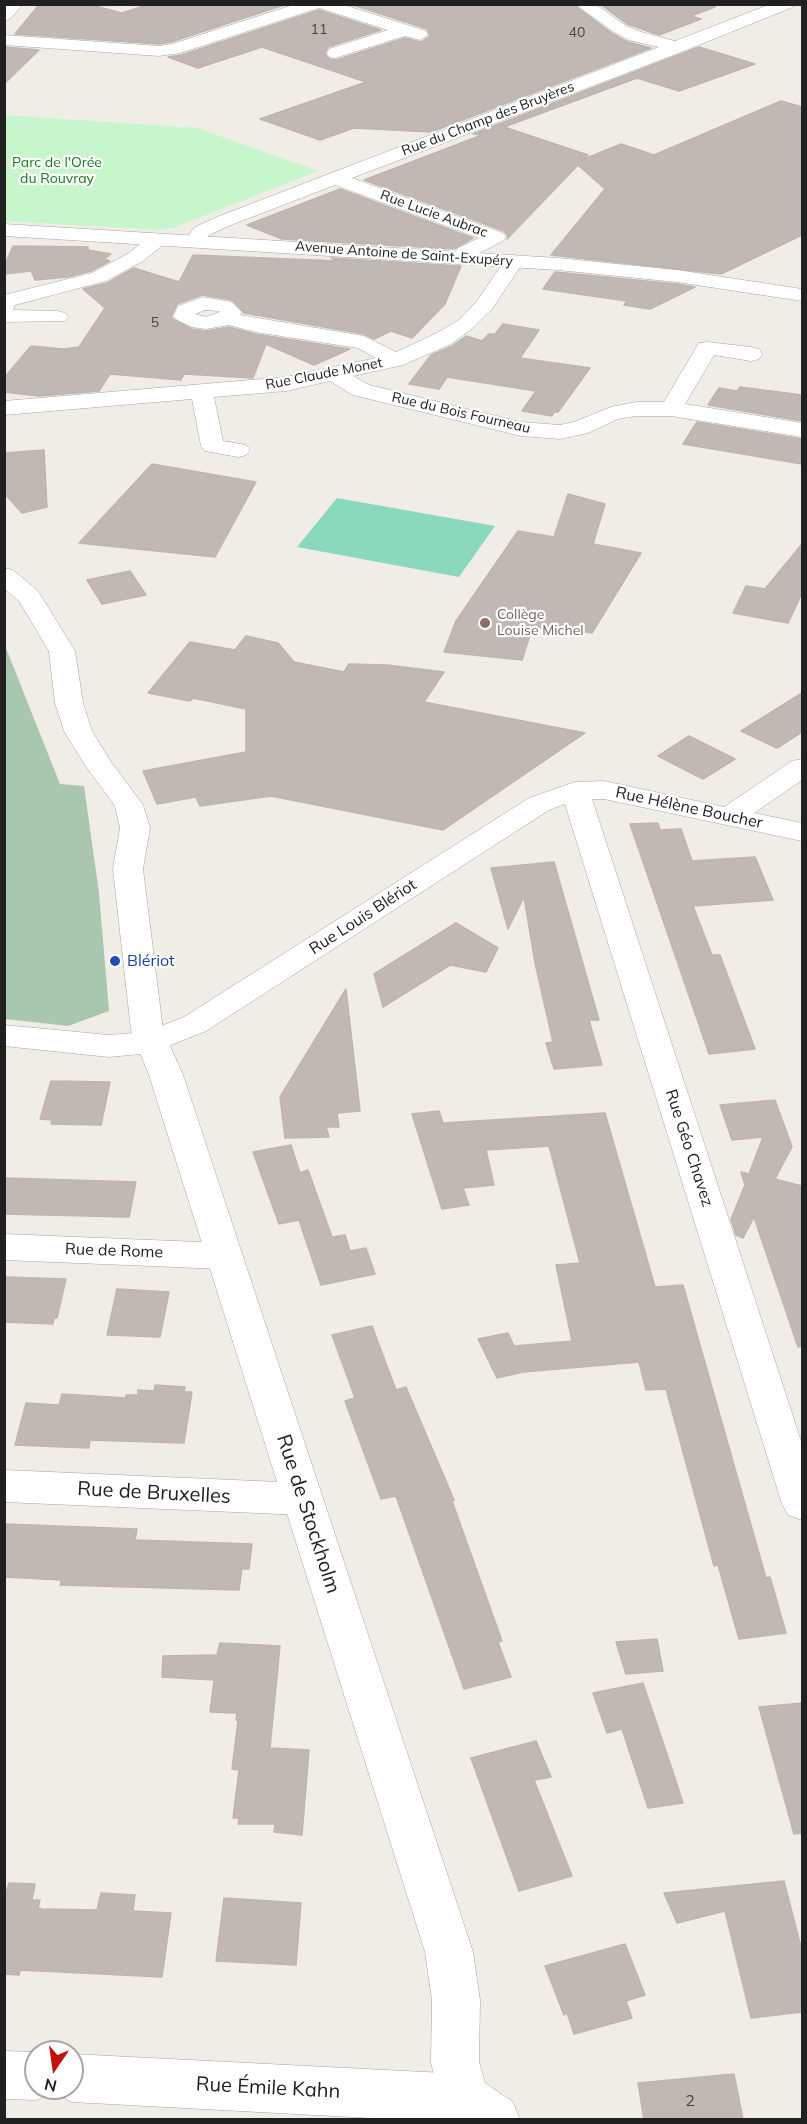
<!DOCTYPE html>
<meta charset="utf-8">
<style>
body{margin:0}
#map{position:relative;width:807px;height:2124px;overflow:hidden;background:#f0ede7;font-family:Mulish,sans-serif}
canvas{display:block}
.frame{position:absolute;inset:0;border:6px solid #202020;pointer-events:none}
.north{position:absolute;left:24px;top:2040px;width:60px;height:60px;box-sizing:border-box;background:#fff;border:2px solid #a6a6a6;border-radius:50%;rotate:193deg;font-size:16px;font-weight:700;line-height:24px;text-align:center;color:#202020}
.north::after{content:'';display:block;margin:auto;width:21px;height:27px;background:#c3100d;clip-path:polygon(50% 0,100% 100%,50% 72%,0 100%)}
</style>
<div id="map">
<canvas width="807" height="2124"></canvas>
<div class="frame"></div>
<div class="north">N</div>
</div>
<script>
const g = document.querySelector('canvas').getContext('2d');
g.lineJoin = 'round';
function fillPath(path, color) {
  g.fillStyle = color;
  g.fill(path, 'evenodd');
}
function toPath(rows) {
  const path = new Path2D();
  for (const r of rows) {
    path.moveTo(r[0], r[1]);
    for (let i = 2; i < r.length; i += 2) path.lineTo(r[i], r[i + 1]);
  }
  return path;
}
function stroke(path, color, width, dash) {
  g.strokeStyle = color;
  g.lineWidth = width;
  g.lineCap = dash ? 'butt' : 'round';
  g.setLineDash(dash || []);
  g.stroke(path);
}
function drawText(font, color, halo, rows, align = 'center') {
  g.font = font + ' Mulish,sans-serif';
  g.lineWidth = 4.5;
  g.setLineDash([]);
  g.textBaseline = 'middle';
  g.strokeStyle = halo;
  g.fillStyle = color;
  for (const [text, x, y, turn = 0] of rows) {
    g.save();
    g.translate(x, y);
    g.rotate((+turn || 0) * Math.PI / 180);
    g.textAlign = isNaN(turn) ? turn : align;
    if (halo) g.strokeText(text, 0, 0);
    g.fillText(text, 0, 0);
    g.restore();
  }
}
fillPath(toPath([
 [4,643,60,784,84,786,99,893,109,1011,68,1026,5,1019]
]), '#a9c7ae');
fillPath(toPath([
 [4,115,197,128,318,171,173,228,160,230,5,221]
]), '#c7f6cc');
fillPath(toPath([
 [337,498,495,526,459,577,297,547]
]), '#8ad9bc');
const building = toPath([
 [52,4,95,6,122,13,150,4,287,4,171,42,159,44,15,34,38,6,50,6,52,4],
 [350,4,573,4,613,34,628,42,651,48,431,132,354,128,320,140,260,119,366,82,262,47,198,68,168,57,181,55,319,10,381,30,328,47,325,54,329,59,336,60,405,38,421,42,430,36,427,29,350,4],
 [600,4,714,4,715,7,691,16,701,19,659,35,627,24,600,4],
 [4,47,39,50,4,84,4,47],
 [699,47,755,64,679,91,637,78,504,127,588,155,582,160,621,144,654,155,781,101,802,107,802,235,721,274,551,255,605,189,578,165,507,239,508,236,504,231,364,180,482,135,473,134,699,47],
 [340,189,473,238,454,249,282,239,247,225,340,189],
 [13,246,88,247,88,250,111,254,104,259,110,261,91,271,68,277,35,280,31,271,4,274,4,267,13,246],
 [193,255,338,261,331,258,461,266,445,304,412,338,391,331,374,339,364,334,244,313,232,300,202,295,177,304,171,318,192,329,206,331,229,327,255,334,350,349,314,365,266,344,253,378,184,374,181,380,110,374,99,391,39,396,4,392,4,378,31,346,63,349,79,347,105,308,83,289,107,283,134,268,179,282,193,255],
 [555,272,677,284,695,287,650,309,624,305,627,301,543,289,555,272],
 [503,324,539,330,520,358,590,368,558,412,554,412,552,416,522,411,536,391,447,377,439,389,409,384,431,355,452,346,466,336,482,341,489,334,495,334,503,324],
 [740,387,802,395,802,421,708,405,719,388,737,391,740,387],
 [697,422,802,439,802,464,683,444,697,422],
 [44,450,47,507,22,513,4,493,4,453,44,450],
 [152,464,256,482,215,557,79,543,152,464],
 [568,494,605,504,593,544,641,553,592,633,557,627,555,631,533,626,522,660,444,652,456,621,518,531,554,537,568,494],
 [802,544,802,593,788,623,733,613,746,586,765,589,802,544],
 [130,571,146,595,102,604,87,580,130,571],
 [246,636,278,643,294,662,344,672,349,664,387,665,444,672,424,702,585,733,443,830,271,796,200,806,196,797,157,804,143,771,246,752,246,709,193,698,190,701,148,693,190,642,235,650,246,636],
 [802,693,802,732,777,748,741,731,802,693],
 [689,736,735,759,703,779,658,756,689,736],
 [658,823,660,830,681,829,692,861,755,857,773,900,693,906,712,955,720,955,755,1049,709,1054,630,824,658,823],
 [554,862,599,1020,589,1020,602,1065,554,1069,546,1043,553,1042,535,963,524,897,508,929,491,868,554,862],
 [456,923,498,948,486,972,450,965,383,1007,374,974,456,923],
 [346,989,360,1111,337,1113,339,1127,326,1127,329,1137,285,1138,280,1097,346,989],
 [51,1081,110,1082,101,1125,51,1124,52,1120,40,1119,51,1081],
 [775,1100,792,1147,775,1179,802,1186,802,1346,798,1347,754,1217,743,1238,736,1235,731,1219,745,1185,741,1172,749,1174,763,1137,732,1140,720,1105,775,1100],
 [439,1111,443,1123,605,1113,655,1287,683,1285,766,1578,770,1577,786,1633,739,1639,718,1565,714,1566,666,1389,646,1390,639,1362,523,1372,497,1378,478,1339,508,1333,514,1346,572,1341,556,1265,580,1263,549,1146,486,1150,494,1185,463,1188,469,1205,442,1209,412,1114,439,1111],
 [291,1145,300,1173,308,1170,332,1237,345,1235,350,1251,366,1248,375,1274,321,1285,299,1220,279,1224,253,1152,291,1145],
 [4,1178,136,1182,129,1217,4,1214,4,1178],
 [4,1277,66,1279,57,1318,54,1318,53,1324,4,1322,4,1277],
 [117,1289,169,1292,160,1337,107,1335,117,1289],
 [372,1326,396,1390,406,1387,454,1500,452,1501,502,1641,498,1642,511,1677,464,1689,396,1496,381,1499,345,1401,355,1398,332,1335,372,1326],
 [155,1385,185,1387,184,1392,192,1392,184,1443,90,1440,89,1448,15,1445,26,1403,59,1405,62,1394,126,1398,126,1395,138,1395,138,1390,154,1391,155,1385],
 [4,1524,137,1529,135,1540,252,1544,249,1569,242,1569,239,1590,60,1585,62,1580,4,1577,4,1524],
 [657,1639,663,1671,626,1674,616,1642,657,1639],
 [220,1643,280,1646,270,1748,309,1750,302,1835,274,1832,275,1824,238,1824,239,1818,233,1818,239,1770,232,1769,238,1720,236,1720,237,1713,210,1712,214,1680,162,1677,163,1656,217,1655,220,1643],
 [643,1683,675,1778,683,1803,648,1808,622,1729,607,1733,593,1693,643,1683],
 [802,1703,802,1833,794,1834,759,1707,802,1703],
 [536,1741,551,1777,534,1780,572,1876,519,1891,471,1758,536,1741],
 [784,1881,802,1951,802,2012,751,2018,725,1911,677,1923,664,1893,784,1881],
 [9,1883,35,1884,32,1900,40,1900,38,1908,42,1909,97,1910,101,1893,135,1895,133,1911,171,1913,162,1977,20,1970,19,1975,4,1974,4,1900,9,1883],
 [224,1898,301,1903,296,1965,216,1961,224,1898],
 [625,1944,645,1995,626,2001,632,2018,574,2034,567,2013,564,2015,545,1966,625,1944],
 [734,2074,743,2120,644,2120,638,2083,734,2074]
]);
fillPath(building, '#c0b9b3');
stroke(building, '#c1b4aa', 1.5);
const minor = toPath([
 [296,4,341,4,426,31,428,35,420,40,405,36,335,58,329,57,327,53,329,49,388,30,319,8,180,53,159,56,4,45,4,35,159,46,172,44,296,4],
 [575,4,595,4,626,26,641,32,675,41,771,4,795,4,793,7,684,51,352,178,503,233,506,237,503,241,473,256,469,261,455,261,452,257,458,248,479,238,335,185,231,225,209,235,201,245,194,247,187,245,184,241,195,227,217,217,659,47,629,40,614,32,575,4],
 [157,234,164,236,167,240,164,244,143,261,106,281,15,305,13,310,58,311,65,313,69,317,65,321,4,322,4,295,92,273,129,253,150,236,157,234],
 [514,255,521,257,524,261,492,309,473,328,451,344,403,365,353,376,369,385,521,422,560,425,574,422,611,407,636,402,664,402,699,343,707,342,751,347,759,349,762,354,759,359,751,361,714,355,685,404,802,423,802,437,671,416,636,416,618,419,588,433,560,439,521,436,353,395,330,381,286,391,214,397,223,441,246,445,250,450,246,455,238,457,205,451,201,446,192,399,4,415,4,401,286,377,376,358,358,348,255,332,229,325,206,329,192,327,177,320,173,316,178,306,203,297,232,302,242,312,240,315,364,336,396,352,435,334,459,320,477,301,507,257,514,255],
 [205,310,219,311,220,312,206,317,195,314,205,310],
 [802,759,802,780,754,813,802,823,802,841,604,799,592,799,802,1444,802,1520,788,1515,782,1504,565,804,549,810,206,1031,151,1053,109,1057,4,1046,4,1025,109,1035,146,1032,184,1017,529,798,575,782,604,781,724,807,792,761,802,759],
 [4,1234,224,1243,237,1247,242,1256,237,1265,224,1269,4,1260,4,1234],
 [4,1470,303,1483,317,1488,323,1499,317,1510,303,1515,4,1502,4,1470],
 [4,2051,36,2052,36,2088,72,2088,72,2054,464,2074,482,2081,489,2098,482,2115,471,2120,408,2120,72,2102,54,2093,36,2100,4,2099,4,2051]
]);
const tertiary = toPath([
 [6,4,23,4,10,19,4,21,6,4],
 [4,224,558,258,677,270,802,289,802,301,677,282,558,270,4,236,4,224],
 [4,568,13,570,38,591,75,651,83,703,92,731,111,762,143,805,150,828,143,869,163,1030,183,1075,473,1952,480,2000,479,2062,485,2083,513,2102,520,2120,452,2120,446,2115,439,2098,431,2062,432,2000,425,1952,149,1075,131,1030,113,869,120,828,115,806,85,765,64,731,55,703,49,651,19,601,4,588,4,568]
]);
stroke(minor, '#a4a4a4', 1);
stroke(tertiary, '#a4a4a4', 1);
fillPath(minor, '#fff');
fillPath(tertiary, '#fff');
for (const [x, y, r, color] of [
 [485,623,6,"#8d6e63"],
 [115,961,6,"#1a4fb4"]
]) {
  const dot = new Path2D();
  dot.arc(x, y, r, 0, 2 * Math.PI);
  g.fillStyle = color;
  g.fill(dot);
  stroke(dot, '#fff', 2);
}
drawText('14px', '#484645', null, [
 ["11",319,30],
 ["40",577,33],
 ["5",155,323]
]);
drawText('14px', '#202020', '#fff', [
 ["Rue du Champ des Bruyères",488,119,-21],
 ["Rue Lucie Aubrac",434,214,20],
 ["Avenue Antoine de Saint-Exupéry",404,254,4],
 ["Rue Claude Monet",324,374,-11],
 ["Rue du Bois Fourneau",461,413,13]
]);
drawText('14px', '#13791d', '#fff', [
 ["Parc de l'Orée",57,163],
 ["du Rouvray",57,179]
]);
drawText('14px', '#785e54', '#fff', [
 ["Collège",497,615],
 ["Louise Michel",497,631]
], 'left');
drawText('16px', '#202020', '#fff', [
 ["Rue Hélène Boucher",689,808,12],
 ["Rue Louis Blériot",363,917,-33],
 ["Rue Géo Chavez",689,1148,72],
 ["Rue de Rome",114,1251,2]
]);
drawText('16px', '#164399', '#fff', [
 ["Blériot",127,961]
], 'left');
drawText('16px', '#484645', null, [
 ["2",690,2101]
]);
drawText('20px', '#202020', '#fff', [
 ["Rue de Bruxelles",154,1493,3],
 ["Rue de Stockholm",308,1514,72],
 ["Rue Émile Kahn",268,2088,3]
]);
</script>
